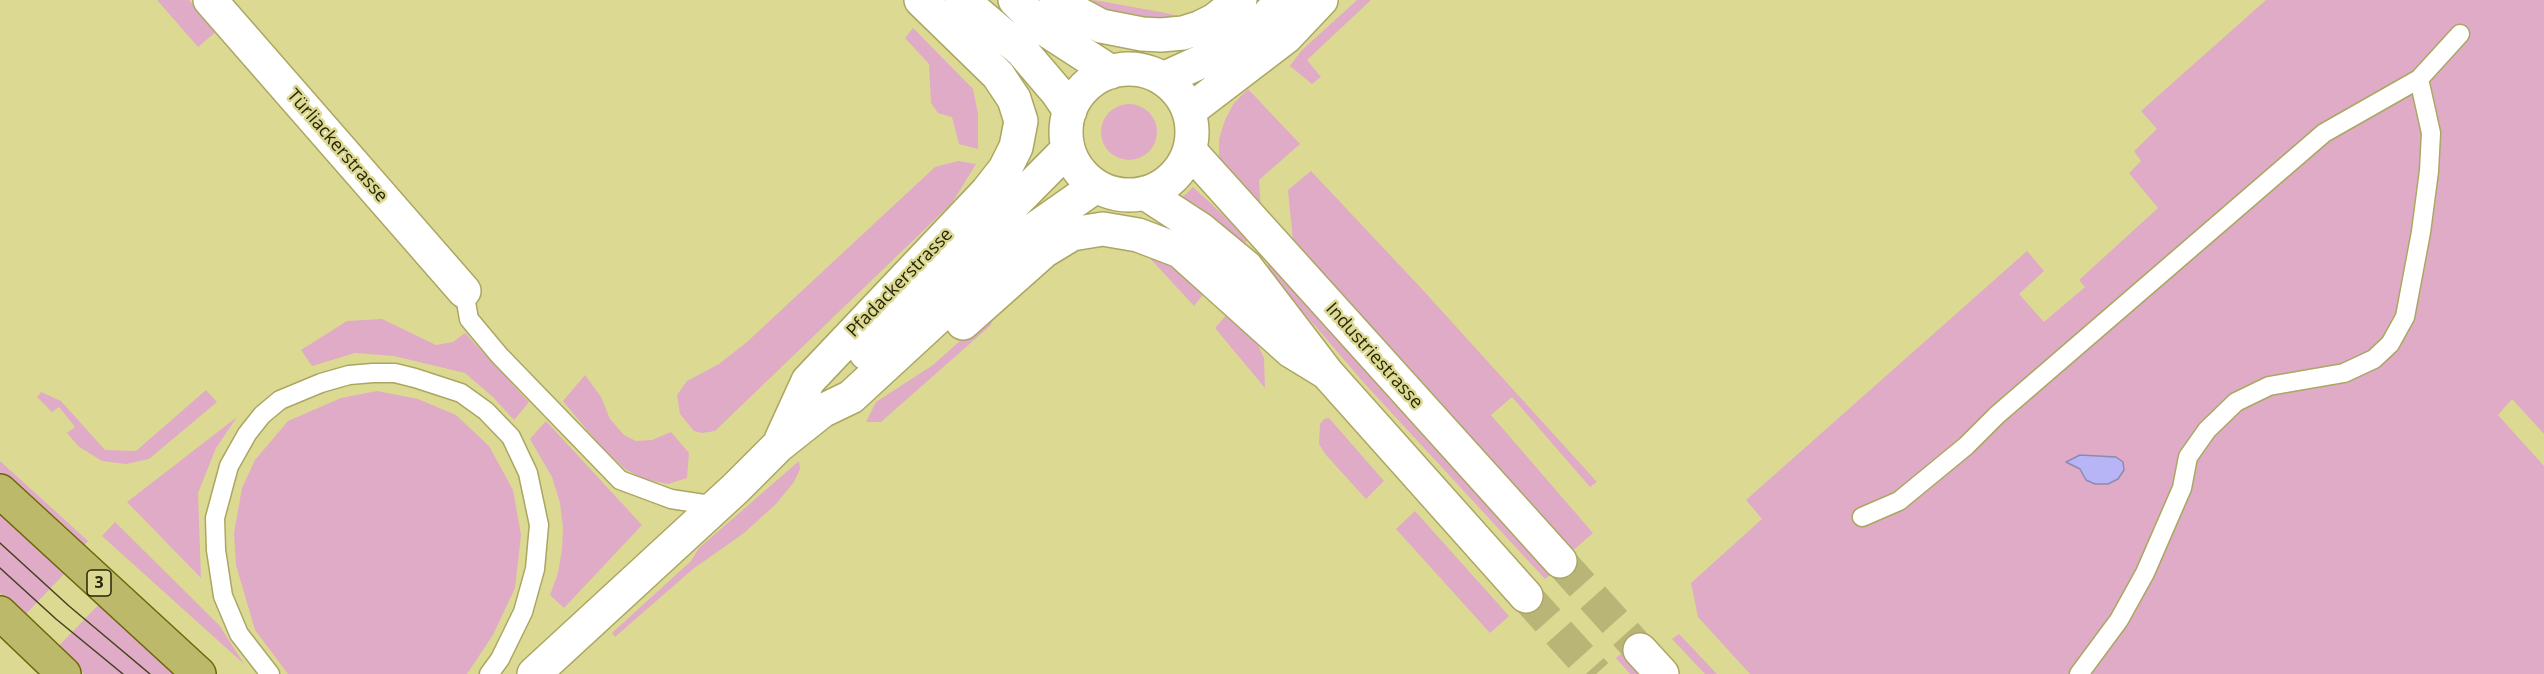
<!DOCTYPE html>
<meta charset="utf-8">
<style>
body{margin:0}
canvas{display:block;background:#dcd992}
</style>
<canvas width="2544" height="674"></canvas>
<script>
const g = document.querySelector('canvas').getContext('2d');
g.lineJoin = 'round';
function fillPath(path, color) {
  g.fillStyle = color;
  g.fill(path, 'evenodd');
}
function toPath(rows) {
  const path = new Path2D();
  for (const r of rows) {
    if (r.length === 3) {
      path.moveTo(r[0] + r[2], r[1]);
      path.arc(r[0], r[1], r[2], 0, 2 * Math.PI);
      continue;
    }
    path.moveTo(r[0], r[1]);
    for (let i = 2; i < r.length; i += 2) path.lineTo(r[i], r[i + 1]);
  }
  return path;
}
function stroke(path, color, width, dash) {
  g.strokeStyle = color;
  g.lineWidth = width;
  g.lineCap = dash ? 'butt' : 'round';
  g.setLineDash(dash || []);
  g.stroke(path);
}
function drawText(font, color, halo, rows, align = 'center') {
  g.font = font + ' "Open Sans",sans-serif';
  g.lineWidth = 5;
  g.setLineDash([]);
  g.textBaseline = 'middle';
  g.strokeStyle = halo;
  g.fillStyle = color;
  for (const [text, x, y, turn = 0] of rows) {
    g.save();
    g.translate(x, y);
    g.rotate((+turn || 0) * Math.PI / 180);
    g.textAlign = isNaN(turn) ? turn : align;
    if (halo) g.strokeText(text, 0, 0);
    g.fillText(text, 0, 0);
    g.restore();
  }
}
fillPath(toPath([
 [157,0,189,0,217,31,198,47],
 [1094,0,1166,13,1182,17,1134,18,1084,3],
 [1357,0,1371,0,1307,60,1321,77,1312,84,1290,66,1301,51],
 [2266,0,2544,0,2544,434,2512,399,2498,415,2544,466,2544,674,1750,674,1698,617,1691,583,1762,519,1746,500,2027,251,2044,271,2019,294,2044,322,2085,287,2079,280,2158,208,2129,173,2141,161,2134,151,2157,129,2141,111],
 [913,28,973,89,978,114,978,149,959,144,952,117,938,113,931,103,929,64,905,38],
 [1248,89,1300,144,1259,180,1261,211,1219,159,1219,139,1225,120,1234,103],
 [1129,132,28],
 [958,161,976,164,952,203,715,431,702,433,694,431,680,414,677,395,687,381,719,364,747,342,935,167],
 [1311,171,1421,288,1597,482,1590,487,1512,397,1491,415,1593,533,1570,553,1293,241,1288,190],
 [1193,187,1249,239,1241,246,1179,201],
 [1146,254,1177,270,1205,292,1194,306],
 [1272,262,1554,572,1545,579,1364,383,1317,328,1263,270],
 [1228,313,1257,343,1264,358,1265,388,1215,328],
 [382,319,436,345,453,342,465,333,529,402,514,420,493,397,465,373,394,356,355,353,312,366,301,350,347,321],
 [987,320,992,321,991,325,881,422,866,422,876,402,933,365,981,322],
 [585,375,601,397,610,419,624,435,636,441,652,440,671,432,689,453,687,478,668,484,644,479,625,469,596,441,563,401],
 [206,390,217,402,149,459,126,464,102,461,78,446,67,433,75,427,59,407,52,412,37,397,41,392,61,401,105,450,136,451],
 [377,391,418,399,456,415,489,446,513,490,521,535,515,588,493,635,467,674,288,674,255,630,236,565,234,533,242,488,255,460,288,421,341,398],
 [237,417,216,448,198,493,201,578,127,502],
 [1329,418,1384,481,1366,499,1326,455,1319,444,1320,424,1324,419],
 [546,421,642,525,564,608,550,595,558,573,562,549,563,528,560,503,552,477,530,439],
 [0,461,88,541,82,548,0,474],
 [799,461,800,469,794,482,776,504,744,533,693,569,615,637,612,633,691,561,699,548],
 [0,511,66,572,23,617,0,593],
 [1415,511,1509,616,1490,633,1396,529],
 [115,522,220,626,244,664,102,536],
 [101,602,181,674,84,674,55,650],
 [1679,634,1717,674,1705,674,1672,639],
 [1622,653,1641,674,1630,674,1616,658]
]), '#e0abc7');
const water = toPath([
 [2080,455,2116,457,2123,462,2124,470,2118,479,2108,484,2095,484,2086,480,2080,469,2066,462,2080,455]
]);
fillPath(water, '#b8b5f6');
stroke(water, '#8d8aaf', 1.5);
stroke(toPath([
 [1560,561,1640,650],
 [1526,596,1596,674]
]), '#b8b577', 33, [33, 16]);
const service = toPath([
 [464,291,469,319,499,355,620,480,671,499,717,506],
 [1862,517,1899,501,1966,446,1997,415,2324,133,2419,79],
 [270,674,239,634,223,596,216,550,215,518,229,466,247,434,262,415,280,400,321,383,349,375,373,373,395,373,415,378,461,393,486,411,511,437,528,473,539,525,535,569,523,612,500,659,489,674],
 [2079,674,2119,620,2145,573,2182,488,2188,457,2207,430,2236,402,2269,386,2344,373,2374,359,2390,344,2405,317,2421,232,2429,171,2431,133,2419,79,2460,34]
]);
const minor = toPath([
 [210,0,464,291],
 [962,0,1022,51,1057,92,1070,111],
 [1015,0,1043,28,1111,72],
 [1056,0,1064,6,1101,26,1142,34,1161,35,1183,33,1199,28,1215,20,1240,0],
 [1129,132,63],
 [1163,79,1207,59,1237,42,1266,18,1282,0],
 [1189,111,1286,37,1321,0],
 [1190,151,1560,561],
 [1145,193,1200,229,1246,267,1327,373,1526,596],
 [963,323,1044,251,1072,234,1103,229,1138,235,1180,251,1291,351,1327,373],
 [866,353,1068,149],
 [781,440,808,381,987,192,1005,169,1016,147,1021,121,1014,99,998,75,921,0],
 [1640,650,1662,674],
 [534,674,736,488,778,446,822,411,851,397,1029,233,1096,186]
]);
const primary = toPath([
 [0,491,199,674],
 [0,613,64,674]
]);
stroke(service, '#aba762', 21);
stroke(minor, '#aba762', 36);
stroke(primary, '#6c6708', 36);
stroke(service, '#fff', 18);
stroke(minor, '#fff', 33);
stroke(primary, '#bdb96a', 33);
stroke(toPath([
 [0,543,69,606,150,674],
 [0,568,56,619,123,674]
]), '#44411e', 1.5);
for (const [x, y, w] of [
 [99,583,24]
]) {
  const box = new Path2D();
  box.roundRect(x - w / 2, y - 13, w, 26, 4.5);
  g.fillStyle = '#dcd992';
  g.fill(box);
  stroke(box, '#282609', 1.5);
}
drawText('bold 16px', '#282609', null, [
 ["3",99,583]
]);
drawText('18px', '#282609', '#dcd992', [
 ["Türliackerstrasse",337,146,49],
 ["Pfadackerstrasse",900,283,-46],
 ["Industriestrasse",1374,356,48]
]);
</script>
